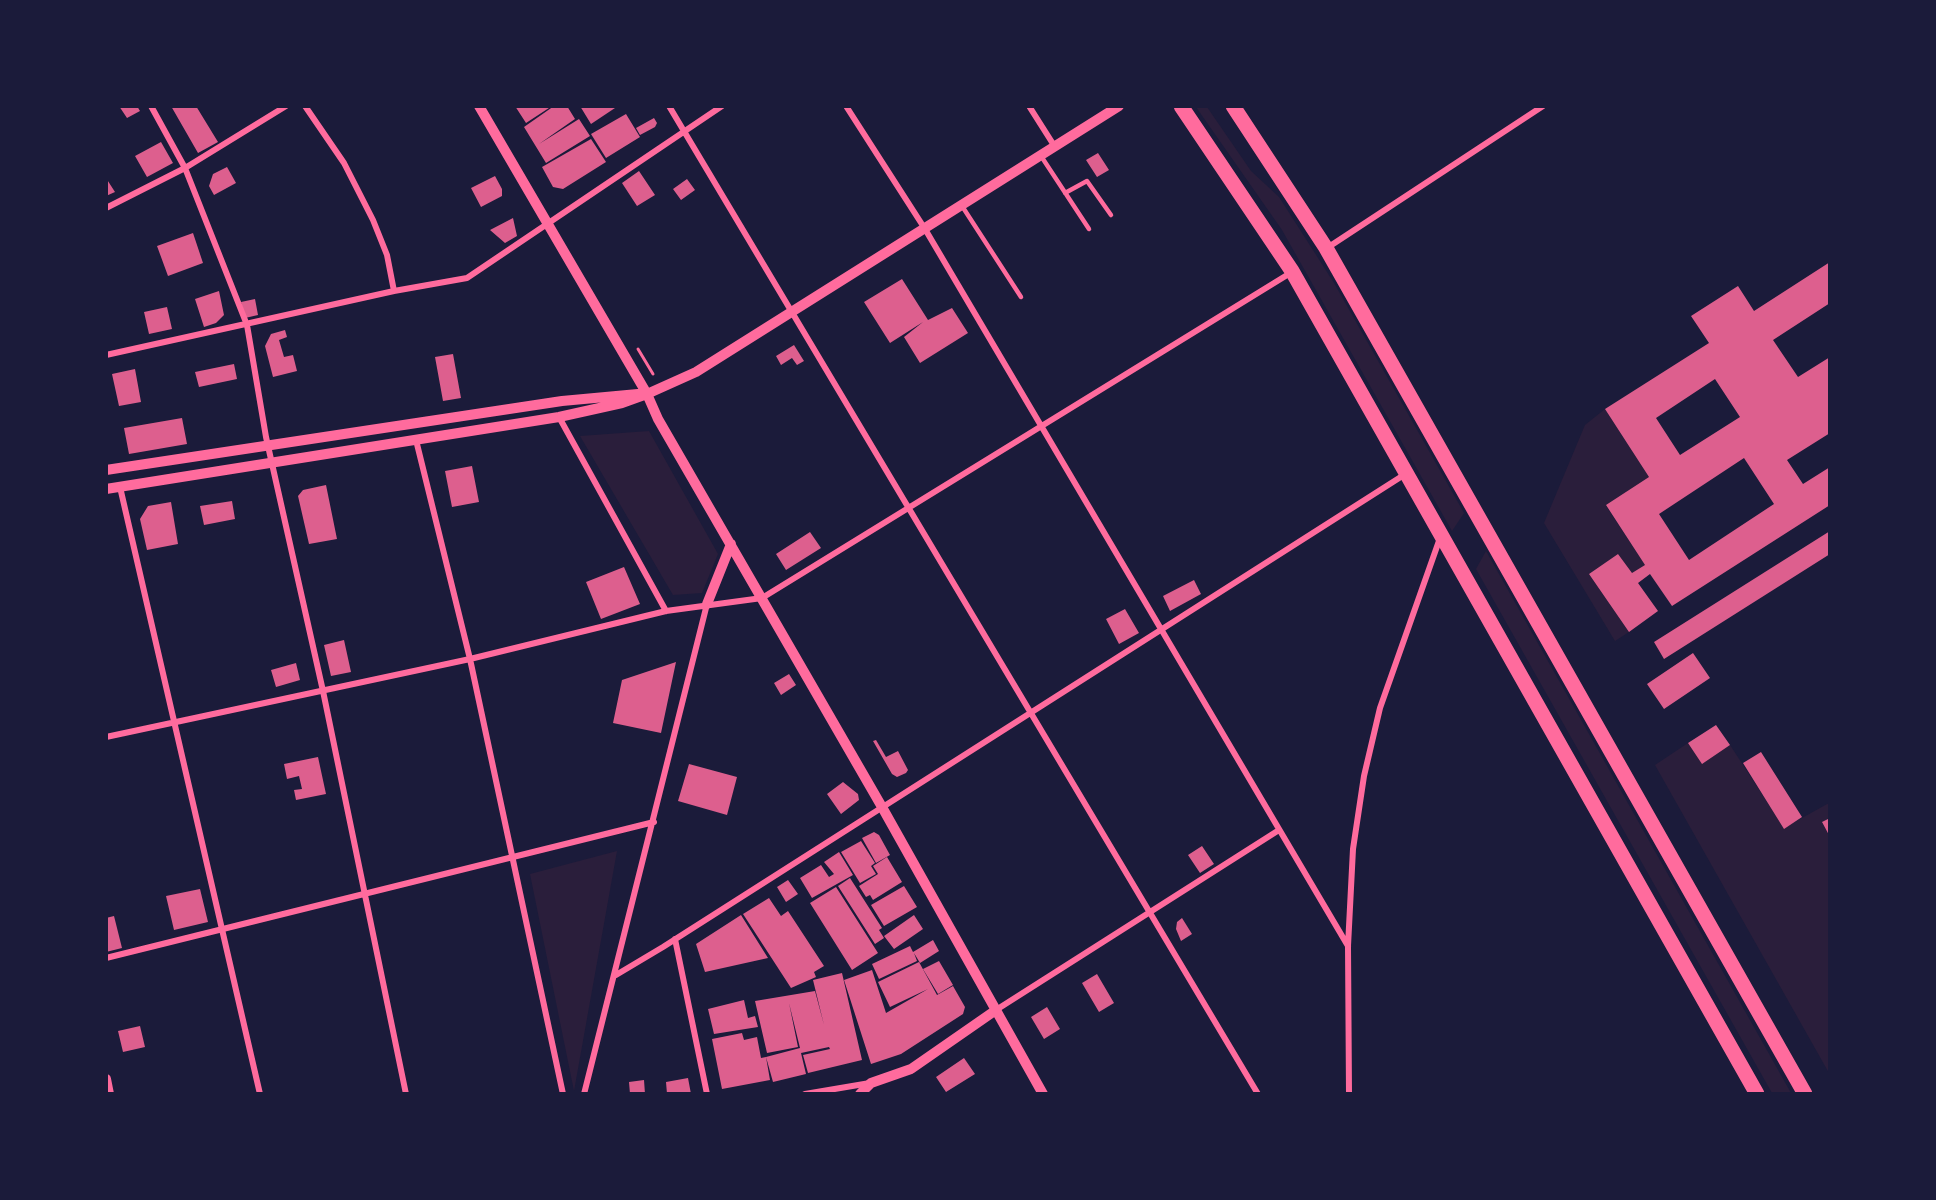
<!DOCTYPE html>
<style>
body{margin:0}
#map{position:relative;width:1936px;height:1200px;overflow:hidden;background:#1b1b3a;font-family:"Roboto Condensed",sans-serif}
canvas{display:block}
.frame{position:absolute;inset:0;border:108px solid #1b1b3a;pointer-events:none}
</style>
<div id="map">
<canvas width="1936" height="1200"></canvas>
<div class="frame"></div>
</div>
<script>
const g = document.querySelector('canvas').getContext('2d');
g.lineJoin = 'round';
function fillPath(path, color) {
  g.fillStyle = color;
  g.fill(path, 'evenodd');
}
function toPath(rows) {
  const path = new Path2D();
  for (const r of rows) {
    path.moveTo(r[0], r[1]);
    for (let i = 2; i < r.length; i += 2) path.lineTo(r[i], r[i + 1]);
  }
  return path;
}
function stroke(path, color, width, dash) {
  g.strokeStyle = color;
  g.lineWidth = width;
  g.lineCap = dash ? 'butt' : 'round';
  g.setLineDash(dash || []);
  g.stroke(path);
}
fillPath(toPath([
 [1196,107,1207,107,1251,171,1279,197,1334,283,1464,513,1452,531,1282,230],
 [1605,409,1649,477,1606,506,1645,565,1632,573,1618,554,1589,574,1629,632,1615,641,1544,523,1585,425],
 [649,431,718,554,702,593,673,595,580,436],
 [1486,551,1791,1093,1772,1093,1476,569],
 [1688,743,1702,763,1730,745,1784,828,1829,803,1829,818,1822,823,1830,837,1829,1073,1655,765],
 [617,851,574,1091,530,874]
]), '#2a1e3b');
fillPath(toPath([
 [119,106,137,106,140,111,127,118],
 [171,106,196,106,218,142,198,153],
 [515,106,552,106,526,123],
 [554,106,567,106,575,119,539,144,579,119,590,136,546,163,524,127],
 [580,106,618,106,591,124],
 [626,114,640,137,606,158,591,134],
 [654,118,657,123,655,127,640,135,636,128],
 [591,139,606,162,563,189,553,187,542,167],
 [161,142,173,163,147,177,135,156],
 [1098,153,1109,170,1097,177,1086,160],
 [227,167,236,183,214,195,209,186,213,174],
 [639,171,655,195,637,206,622,183],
 [495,176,502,189,502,196,481,207,471,188],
 [106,178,115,192,106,196],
 [687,179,695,190,681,200,673,189],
 [513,218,517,236,505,243,490,230],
 [193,233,203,263,168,276,157,246],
 [1830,262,1830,303,1773,340,1798,377,1830,357,1830,433,1787,460,1803,484,1830,467,1830,505,1672,606,1650,574,1638,583,1658,611,1629,632,1589,574,1618,554,1632,573,1645,565,1606,505,1649,477,1605,409,1709,343,1691,316,1738,286,1754,311],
 [1715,379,1740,417,1680,455,1656,418],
 [1744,458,1774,504,1689,560,1659,514],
 [902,279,928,320,952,308,968,333,920,363,904,337,923,322,890,343,864,302],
 [219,291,224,315,216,323,204,327,195,299],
 [255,299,258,315,245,318,241,302],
 [167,307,172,329,149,334,144,312],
 [285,330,287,337,279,340,284,357,293,355,297,371,273,377,265,346,271,334],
 [794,345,804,361,797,365,792,358,781,365,776,356],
 [453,354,461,398,443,401,435,357],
 [234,364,237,379,199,387,195,372],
 [135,369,141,402,119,406,112,374],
 [182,418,187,444,129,454,124,428],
 [472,466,479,502,452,507,445,471],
 [326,485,337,539,309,544,298,496,303,490],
 [232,501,235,519,204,525,200,506],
 [171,502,178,544,147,550,140,519,148,506],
 [1830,531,1830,554,1664,659,1654,642],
 [810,532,821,548,786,570,776,554],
 [624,567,640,604,601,619,586,582],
 [1194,580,1201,594,1170,611,1163,596],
 [1125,609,1139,633,1119,644,1106,619],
 [344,640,351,672,331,676,324,645],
 [1693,653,1710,678,1664,709,1647,684],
 [676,662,661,733,613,723,622,680],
 [296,663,300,680,276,687,271,670],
 [789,674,796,685,781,695,774,683],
 [1716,725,1730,745,1702,764,1688,743],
 [876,740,886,757,898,751,908,770,906,773,897,777,892,774,873,741],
 [1761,752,1802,817,1784,829,1743,763],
 [318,757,326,794,296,800,294,790,302,789,299,776,287,779,284,764],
 [689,764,737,777,727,815,678,801],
 [843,782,858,794,859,800,841,814,827,794],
 [1830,818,1830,837,1822,822],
 [874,832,879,835,890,855,876,863,862,838],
 [861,841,875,863,871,866,876,874,860,883,841,852],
 [1202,846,1214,864,1200,873,1188,855],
 [839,852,853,875,812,898,800,878,821,865,829,877,834,874,824,862],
 [887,857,902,882,873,900,870,895,866,897,859,886,878,874,873,866],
 [850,878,882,928,879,930,884,938,875,944,838,886],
 [788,880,798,894,786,902,777,887],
 [904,886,917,907,884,926,871,905],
 [836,887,878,953,852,970,810,903],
 [200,889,208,922,174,930,166,896],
 [769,898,781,916,788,911,824,966,814,972,816,977,791,988,743,914],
 [741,915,768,958,705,972,696,944],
 [914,915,923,929,894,949,884,936],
 [114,916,122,948,106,952,106,918],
 [1182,918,1192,934,1181,941,1176,929,1177,922],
 [933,940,939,951,920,963,914,953,917,961,879,979,872,964,910,946,913,952],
 [939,961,953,985,938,994,923,969],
 [919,962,937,995,953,986,965,1007,963,1014,901,1054,871,1064,844,980,872,970,886,1013,928,989,890,1007,878,982],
 [842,973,862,1060,808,1073,803,1055,830,1049,829,1047,801,1053,806,1074,773,1082,766,1057,800,1048,789,1003,798,1047,767,1053,755,1001,815,991,824,1025,813,980],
 [1097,974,1114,1003,1099,1012,1082,983],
 [744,1000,748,1018,755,1016,758,1027,714,1034,708,1009],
 [1047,1007,1060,1029,1044,1039,1031,1017],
 [140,1026,145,1047,123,1052,118,1031],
 [742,1033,744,1040,757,1037,761,1058,766,1057,770,1080,722,1089,712,1039],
 [964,1058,975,1074,946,1092,936,1077],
 [688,1078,691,1094,667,1094,666,1082],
 [644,1080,645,1094,630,1094,629,1082]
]), '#dd5f8e');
stroke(toPath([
 [638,349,653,374]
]), '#ff6b9d', 3);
stroke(toPath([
 [1041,156,1089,229],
 [1065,193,1087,181,1111,215],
 [962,206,1021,297]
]), '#ff6b9d', 4.5);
stroke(toPath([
 [151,106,185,168,247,325,266,437,323,691,406,1094],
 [305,106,344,163,373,220,387,255,394,291],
 [669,106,1258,1094],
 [846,106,925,229,1348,946],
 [1029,106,1055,147],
 [106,208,185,168,286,106],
 [1327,248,1543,106],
 [106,355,394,291,467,278,722,106],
 [559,417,666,611],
 [416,440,470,659,563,1094],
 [120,487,260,1094],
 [106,737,470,659,666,611,762,598,1292,272],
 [675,939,707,1094],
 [106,958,654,822],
 [616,975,663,947,1407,473],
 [996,1010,1279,830],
 [584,1094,707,604],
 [805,1094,870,1083],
 [1349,1094,1348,946,1353,849,1364,776,1380,708,1440,538]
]), '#ff6b9d', 6);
stroke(toPath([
 [479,106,647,394,658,419,882,807,1043,1094],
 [106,470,562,401,638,394],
 [106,489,559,417,622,403,647,394,696,372,1119,106],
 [707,604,731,544],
 [106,1079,109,1094],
 [860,1094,871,1083,911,1069,996,1010]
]), '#ff6b9d', 10);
stroke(toPath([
 [1181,106,1292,271,1757,1094],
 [1233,106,1326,248,1805,1094]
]), '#ff6b9d', 15);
</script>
